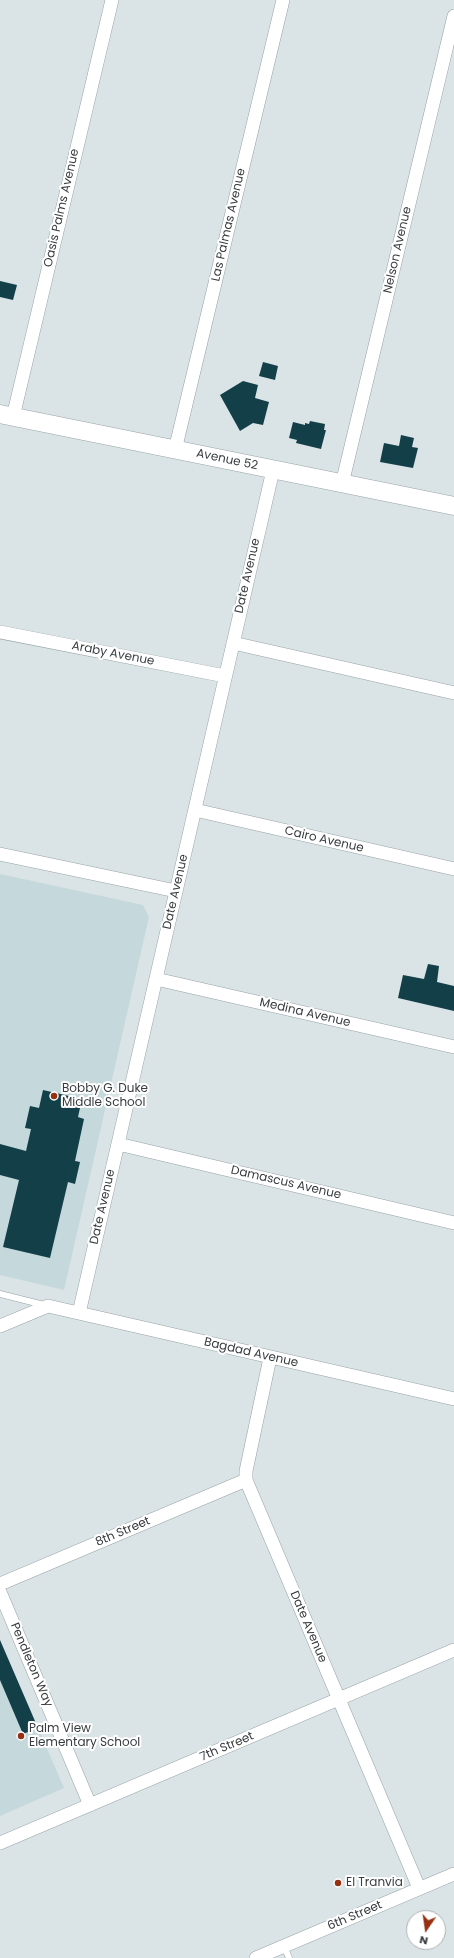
<!DOCTYPE html>
<style>
body{margin:0}
#map{position:relative;width:454px;height:1958px;overflow:hidden;background:#dae4e7;font-family:Poppins,sans-serif}
canvas{display:block}
.north{position:absolute;left:406px;top:1910px;width:40px;height:40px;box-sizing:border-box;background:#fff;border:1px solid #afb1b2;border-radius:50%;rotate:193deg;font-size:11px;font-weight:700;line-height:16px;text-align:center;color:#383c3e}
.north::after{content:'';display:block;margin:auto;width:14px;height:18px;background:#973011;clip-path:polygon(50% 0,100% 100%,50% 72%,0 100%)}
</style>
<div id="map">
<canvas width="454" height="1958"></canvas>
<div class="north">N</div>
</div>
<script>
const g = document.querySelector('canvas').getContext('2d');
g.lineJoin = 'round';
function fillPath(path, color) {
  g.fillStyle = color;
  g.fill(path, 'evenodd');
}
function toPath(rows) {
  const path = new Path2D();
  for (const r of rows) {
    path.moveTo(r[0], r[1]);
    for (let i = 2; i < r.length; i += 2) path.lineTo(r[i], r[i + 1]);
  }
  return path;
}
function stroke(path, color, width, dash) {
  g.strokeStyle = color;
  g.lineWidth = width;
  g.lineCap = dash ? 'butt' : 'round';
  g.setLineDash(dash || []);
  g.stroke(path);
}
function drawText(font, color, halo, rows, align = 'center') {
  g.font = font + ' Poppins,sans-serif';
  g.lineWidth = 4;
  g.setLineDash([]);
  g.textBaseline = 'middle';
  g.strokeStyle = halo;
  g.fillStyle = color;
  for (const [text, x, y, turn = 0] of rows) {
    g.save();
    g.translate(x, y);
    g.rotate((+turn || 0) * Math.PI / 180);
    g.textAlign = isNaN(turn) ? turn : align;
    if (halo) g.strokeText(text, 0, 0);
    g.fillText(text, 0, 0);
    g.restore();
  }
}
fillPath(toPath([
 [0,874,143,905,149,917,64,1290,0,1275],
 [0,1640,64,1788,0,1816]
]), '#c5d8dc');
fillPath(toPath([
 [0,281,17,285,13,300,0,297],
 [263,362,278,366,275,380,259,376],
 [243,381,258,385,255,398,269,402,263,425,253,423,240,431,220,395],
 [310,421,325,424,324,430,326,430,321,449,296,443,297,440,289,438,293,422,305,425,305,423,309,424],
 [401,435,414,438,412,447,418,448,413,468,380,462,384,443,399,446],
 [428,964,439,966,437,982,454,986,454,1011,398,998,403,975,424,979],
 [43,1090,82,1099,78,1117,84,1119,75,1161,80,1162,75,1184,68,1182,50,1258,3,1247,19,1180,0,1175,0,1144,26,1151,31,1129,25,1128,30,1106,39,1108],
 [0,1640,38,1728,23,1734,0,1680]
]), '#133f49');
const lane = toPath([
 [0,1294,44,1305],
 [284,1946,289,1958]
]);
const street = toPath([
 [13,417,112,0],
 [175,450,283,0],
 [342,484,454,16],
 [0,632,225,676],
 [233,643,454,693],
 [195,810,454,869],
 [0,854,176,891],
 [156,979,454,1047],
 [118,1144,454,1223],
 [79,1313,273,470],
 [0,1326,48,1306,454,1399],
 [270,1358,246,1471,246,1480,419,1888],
 [0,1584,246,1480],
 [0,1592,90,1805],
 [0,1843,454,1650],
 [256,1958,454,1874]
]);
const secondary = toPath([
 [0,414,454,506]
]);
stroke(lane, '#98a2a5', 7);
stroke(street, '#98a2a5', 14);
stroke(secondary, '#98a2a5', 19);
stroke(lane, '#fff', 6);
stroke(street, '#fff', 13);
stroke(secondary, '#fff', 18);
for (const [x, y, r, color] of [
 [54,1096,4,"#973011"],
 [21,1736,4,"#973011"],
 [338,1883,4,"#973011"]
]) {
  const dot = new Path2D();
  dot.arc(x, y, r, 0, 2 * Math.PI);
  g.fillStyle = color;
  g.fill(dot);
  stroke(dot, '#fff', 1.5);
}
drawText('12px', '#383c3e', '#fff', [
 ["Oasis Palms Avenue",62,208,-77],
 ["Las Palmas Avenue",229,225,-77],
 ["Nelson Avenue",398,250,-77],
 ["Avenue 52",227,460,12],
 ["Date Avenue",248,576,-77],
 ["Araby Avenue",113,654,11],
 ["Cairo Avenue",324,840,13],
 ["Date Avenue",176,892,-77],
 ["Medina Avenue",305,1013,13],
 ["Damascus Avenue",286,1183,13],
 ["Date Avenue",103,1207,-77],
 ["Bagdad Avenue",251,1353,13],
 ["8th Street",123,1532,-23],
 ["Date Avenue",308,1627,67],
 ["Pendleton Way",31,1665,67],
 ["7th Street",227,1747,-23],
 ["6th Street",355,1916,-23]
]);
drawText('12px', '#383c3e', '#fff', [
 ["Bobby G. Duke",62,1089],
 ["Middle School",62,1103],
 ["Palm View",29,1729],
 ["Elementary School",29,1743],
 ["El Tranvia",346,1883]
], 'left');
</script>
